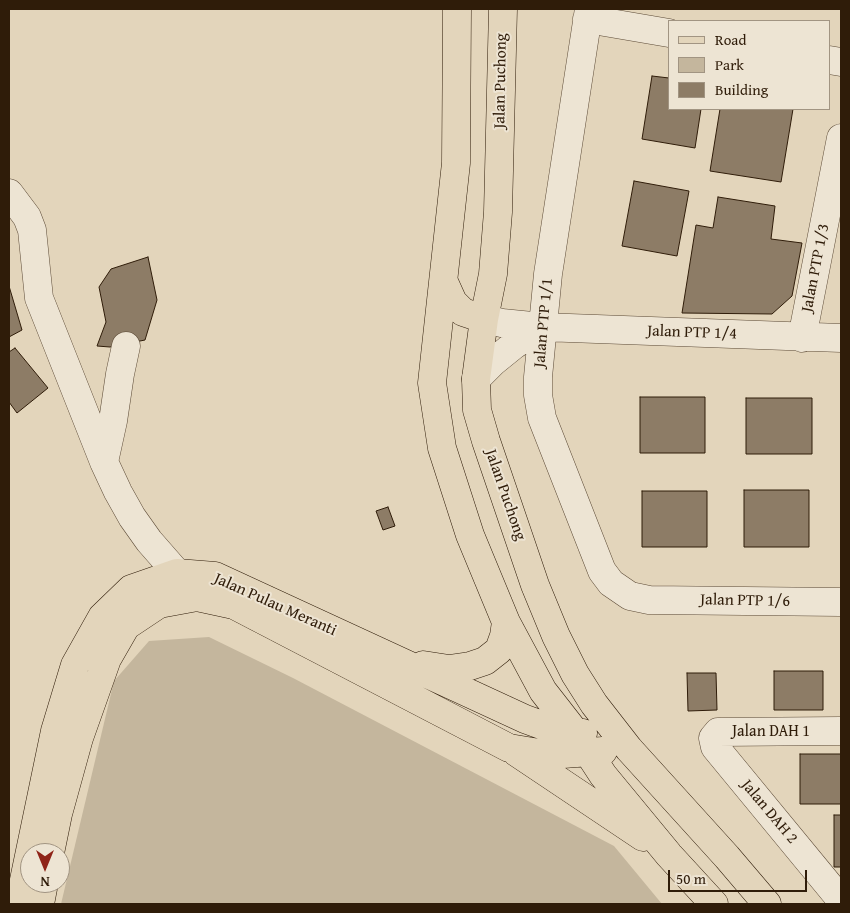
<!DOCTYPE html>
<style>
body{margin:0}
#map{position:relative;width:850px;height:913px;overflow:hidden;background:#e3d5bb;font-family:"Gentium Book Plus",serif}
canvas{display:block}
.frame{position:absolute;inset:0;border:10px solid #2f1c09;pointer-events:none}
.legend{position:absolute;left:668px;top:20px;width:162px;height:90px;box-sizing:border-box;background:#ede4d3;border:1px solid #a19482;margin:0;padding:6px 9px;list-style:none;font-size:15px;color:#2f1c09}
.legend li{display:flex;align-items:center;gap:10px;height:25px}
.legend b{width:25px;border:1px solid #a19482}
.north{position:absolute;left:20px;top:843px;width:50px;height:50px;box-sizing:border-box;background:#ede4d3;border:1px solid #a19482;border-radius:50%;rotate:180deg;font-size:14px;font-weight:700;line-height:20px;text-align:center;color:#2f1c09}
.north::after{content:'';display:block;margin:auto;width:18px;height:22px;background:#8f2418;clip-path:polygon(50% 0,100% 100%,50% 72%,0 100%)}
.scale{position:absolute;left:668px;top:870px;width:139px;height:22px;box-sizing:border-box;border:2px solid #2f1c09;border-top:0;padding-left:6px;font-size:15px;line-height:18px;white-space:nowrap;color:#2f1c09;-webkit-text-stroke:4px #ede4d3;paint-order:stroke}
</style>
<div id="map">
<canvas width="850" height="913"></canvas>
<div class="frame"></div>
<ul class="legend">
<li><b style="height:6px;background:#e3d5bb"></b>Road</li>
<li><b style="height:14px;background:#c4b69d"></b>Park</li>
<li><b style="height:14px;background:#8d7c66"></b>Building</li>
</ul>
<div class="north">N</div>
<div class="scale">50 m</div>
</div>
<script>
const g = document.querySelector('canvas').getContext('2d');
g.lineJoin = 'round';
function fillPath(path, color) {
  g.fillStyle = color;
  g.fill(path, 'evenodd');
}
function toPath(rows) {
  const path = new Path2D();
  for (const r of rows) {
    path.moveTo(r[0], r[1]);
    for (let i = 2; i < r.length; i += 2) path.lineTo(r[i], r[i + 1]);
  }
  return path;
}
function stroke(path, color, width, dash) {
  g.strokeStyle = color;
  g.lineWidth = width;
  g.lineCap = dash ? 'butt' : 'round';
  g.setLineDash(dash || []);
  g.stroke(path);
}
function drawText(font, color, halo, rows, align = 'center') {
  g.font = font + ' "Gentium Book Plus",serif';
  g.lineWidth = 4;
  g.setLineDash([]);
  g.textBaseline = 'middle';
  g.strokeStyle = halo;
  g.fillStyle = color;
  for (const [text, x, y, turn = 0] of rows) {
    g.save();
    g.translate(x, y);
    g.rotate((+turn || 0) * Math.PI / 180);
    g.textAlign = isNaN(turn) ? turn : align;
    if (halo) g.strokeText(text, 0, 0);
    g.fillText(text, 0, 0);
    g.restore();
  }
}
fillPath(toPath([
 [209,637,293,678,614,846,662,904,61,904,114,681,149,641]
]), '#c4b69d');
const building = toPath([
 [652,76,669,78,669,109,701,109,695,148,642,139,652,76],
 [720,109,793,109,781,182,710,171,720,109],
 [634,181,689,191,677,256,622,246,634,181],
 [718,197,775,206,771,239,802,243,792,296,772,314,682,313,696,225,713,228,718,197],
 [148,257,157,300,145,340,110,347,97,346,106,322,99,287,111,269,148,257],
 [9,286,22,330,9,337,9,286],
 [15,348,48,388,17,413,9,402,9,352,15,348],
 [640,397,705,397,705,453,640,453,640,397],
 [746,398,812,398,812,454,746,454,746,398],
 [744,490,809,490,809,547,744,547,744,490],
 [642,491,707,491,707,547,642,547,642,491],
 [388,507,395,526,383,530,376,511,388,507],
 [774,671,823,671,823,710,774,710,774,671],
 [687,673,716,673,717,710,688,711,687,673],
 [800,754,841,754,841,804,800,804,800,754],
 [834,815,841,815,841,867,834,867,834,815]
]);
fillPath(building, '#8d7c66');
stroke(building, '#2f1c09', 1);
const minor = toPath([
 [589,9,548,274,538,377,538,395,542,418,602,571,611,583,630,596,649,600,841,602],
 [587,19,669,33],
 [829,60,841,62],
 [9,193,27,217,32,230,39,298,104,462,118,492,132,517,149,541,177,573],
 [484,319,502,323,542,327,841,338],
 [802,338,841,138],
 [476,379,493,362,514,345,542,327],
 [104,462,113,421,120,374,126,346],
 [841,731,718,732,713,738,715,747,841,900]
]);
const major = toPath([
 [457,9,456,163,432,383,442,448,470,535,506,622,543,691,575,732,603,775,669,855,714,904],
 [503,9,498,212,493,274,484,319,476,379,477,410,486,441,535,585,556,636,575,674,594,704,629,749,727,857,767,904],
 [444,282,453,302,463,312,484,319],
 [423,665,449,669,470,666,485,661,499,650,504,636,506,622],
 [516,752,643,837],
 [50,853,58,814,79,738,107,659,126,626,159,604,197,597,234,605,509,748,539,753,563,754,603,751],
 [19,904,55,731,75,665,102,617,131,589,177,573,215,576,525,719,547,727,583,733],
 [40,904,44,883]
]);
stroke(minor, '#5c4a36', 29);
stroke(major, '#2f1c09', 29);
stroke(minor, '#ede4d3', 28);
stroke(major, '#e3d5bb', 28);
drawText('16px', '#2f1c09', '#ede4d3', [
 ["Jalan Puchong",501,81,-89],
 ["Jalan PTP 1/3",816,268,-79],
 ["Jalan PTP 1/1",544,323,-85],
 ["Jalan PTP 1/4",692,333,2],
 ["Jalan Puchong",505,495,71],
 ["Jalan PTP 1/6",745,601,1],
 ["Jalan Pulau Meranti",275,605,24],
 ["Jalan DAH 1",771,732],
 ["Jalan DAH 2",769,812,50]
]);
</script>
